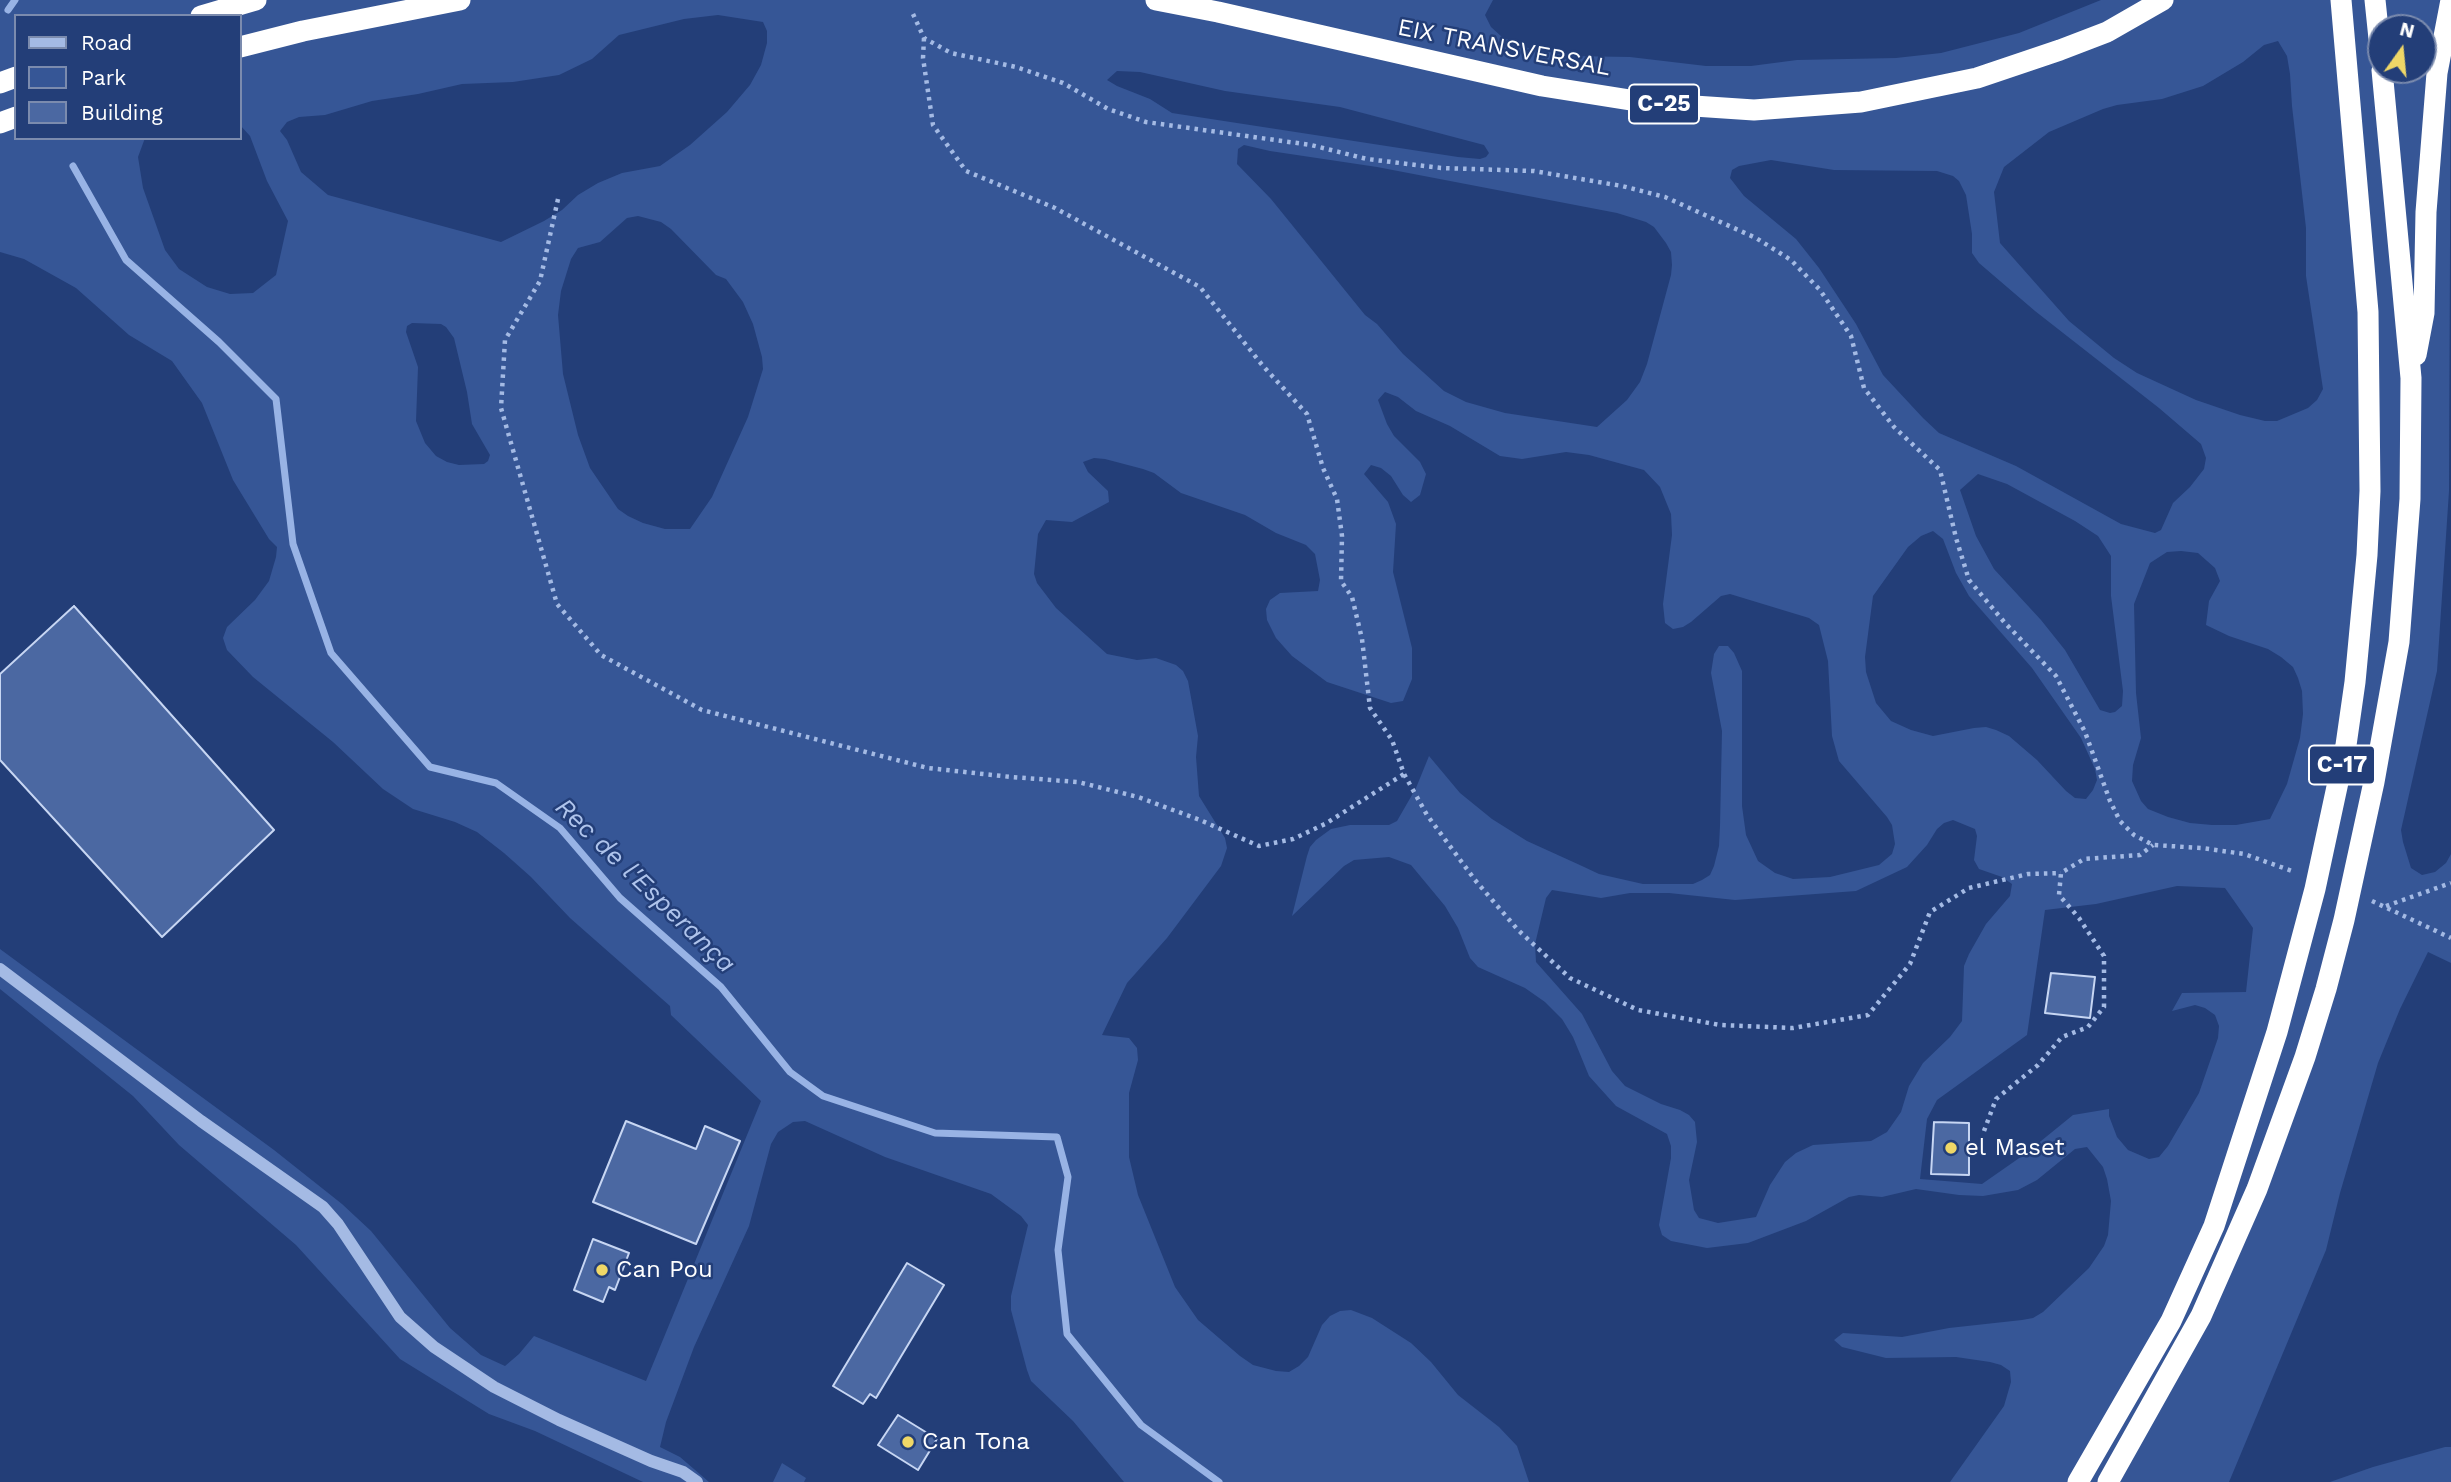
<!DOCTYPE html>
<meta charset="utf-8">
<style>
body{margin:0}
#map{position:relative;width:2451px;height:1482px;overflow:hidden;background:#233e78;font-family:"Work Sans",sans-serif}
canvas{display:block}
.legend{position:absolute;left:14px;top:14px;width:228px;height:126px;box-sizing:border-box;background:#233e78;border:2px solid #7b8bae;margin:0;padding:9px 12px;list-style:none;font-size:21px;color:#fff}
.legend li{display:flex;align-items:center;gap:14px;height:35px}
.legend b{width:35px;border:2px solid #7b8bae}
.north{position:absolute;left:2367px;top:14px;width:70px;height:70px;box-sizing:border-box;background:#233e78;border:2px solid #7b8bae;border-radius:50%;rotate:15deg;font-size:19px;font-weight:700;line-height:28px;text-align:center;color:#fff}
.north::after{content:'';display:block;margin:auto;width:24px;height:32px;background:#efd767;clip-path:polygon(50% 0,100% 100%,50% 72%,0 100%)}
</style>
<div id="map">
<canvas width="2451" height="1482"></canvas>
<ul class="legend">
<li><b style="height:9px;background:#a4bae4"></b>Road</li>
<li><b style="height:19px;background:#365696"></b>Park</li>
<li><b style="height:19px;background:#4b68a2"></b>Building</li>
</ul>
<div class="north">N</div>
</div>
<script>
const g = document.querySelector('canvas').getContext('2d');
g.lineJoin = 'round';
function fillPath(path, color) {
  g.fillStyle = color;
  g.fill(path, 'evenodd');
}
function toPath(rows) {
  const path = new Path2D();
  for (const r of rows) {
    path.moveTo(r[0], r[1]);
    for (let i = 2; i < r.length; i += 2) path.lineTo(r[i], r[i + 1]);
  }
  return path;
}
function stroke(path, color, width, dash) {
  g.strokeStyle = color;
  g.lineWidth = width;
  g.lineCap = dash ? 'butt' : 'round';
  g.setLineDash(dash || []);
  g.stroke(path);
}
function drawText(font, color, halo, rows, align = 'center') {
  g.font = font + ' "Work Sans",sans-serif';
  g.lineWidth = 5;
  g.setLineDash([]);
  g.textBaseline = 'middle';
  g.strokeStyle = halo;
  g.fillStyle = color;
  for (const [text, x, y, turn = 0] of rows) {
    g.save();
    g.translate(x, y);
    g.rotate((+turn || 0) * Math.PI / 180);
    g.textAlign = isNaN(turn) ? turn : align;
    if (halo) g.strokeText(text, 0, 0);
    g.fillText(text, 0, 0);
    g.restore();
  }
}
fillPath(toPath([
 [0,0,1493,0,1485,15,1491,27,1502,37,1528,48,1570,56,1630,57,1706,66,1751,66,1797,60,1896,58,1941,53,2019,33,2101,0,2451,0,2449,491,2437,671,2401,830,2403,842,2411,868,2422,875,2435,872,2446,863,2451,854,2451,963,2428,952,2400,1009,2378,1063,2340,1193,2326,1250,2229,1482,1950,1482,2004,1406,2011,1382,2010,1371,2001,1365,1990,1362,1956,1357,1886,1358,1842,1347,1834,1340,1843,1333,1902,1337,1949,1328,2022,1320,2033,1318,2043,1312,2089,1268,2104,1246,2108,1235,2111,1201,2107,1179,2103,1167,2087,1147,2075,1149,2037,1180,2018,1190,1983,1196,1959,1195,1916,1189,1882,1197,1859,1195,1849,1197,1806,1221,1748,1243,1707,1248,1671,1241,1662,1235,1659,1225,1671,1158,1671,1146,1667,1134,1616,1106,1589,1076,1573,1037,1562,1019,1545,1002,1525,988,1478,967,1470,958,1458,928,1445,906,1411,865,1389,857,1354,860,1344,866,1292,916,1307,856,1310,847,1316,840,1331,829,1350,825,1389,825,1397,821,1416,788,1429,756,1460,793,1492,819,1527,841,1582,866,1599,874,1643,884,1693,884,1702,880,1710,875,1714,866,1719,846,1720,826,1722,731,1711,673,1714,654,1719,646,1728,646,1734,653,1742,671,1742,806,1746,835,1758,861,1775,873,1793,879,1830,877,1879,865,1892,854,1895,844,1892,825,1887,817,1839,761,1832,736,1828,661,1819,625,1809,618,1730,594,1721,596,1691,622,1683,627,1673,629,1665,623,1663,604,1672,535,1671,514,1660,487,1644,470,1589,455,1566,452,1522,459,1500,456,1450,426,1416,411,1398,397,1385,392,1378,400,1387,424,1394,436,1420,462,1426,474,1420,495,1411,502,1403,495,1391,476,1381,468,1371,465,1364,474,1388,502,1396,524,1393,572,1412,648,1412,679,1403,701,1391,703,1327,682,1292,656,1276,638,1267,620,1266,609,1270,600,1280,593,1318,591,1320,580,1315,554,1306,545,1276,533,1245,515,1181,493,1154,473,1143,469,1105,459,1094,458,1083,462,1088,472,1108,491,1109,502,1072,522,1046,520,1038,534,1034,574,1037,583,1056,608,1107,654,1137,660,1156,658,1176,665,1183,671,1188,681,1198,736,1196,757,1199,796,1225,838,1227,848,1221,866,1167,938,1127,983,1102,1035,1129,1038,1137,1048,1138,1060,1129,1093,1129,1157,1138,1195,1175,1287,1198,1320,1240,1356,1253,1365,1276,1371,1289,1372,1299,1366,1308,1357,1322,1325,1330,1316,1340,1311,1351,1310,1372,1318,1411,1343,1431,1362,1458,1395,1499,1427,1517,1446,1529,1482,1124,1482,1073,1421,1031,1381,1027,1370,1011,1310,1011,1296,1028,1225,1021,1216,991,1194,885,1157,805,1121,793,1122,778,1132,771,1144,749,1226,694,1347,666,1422,660,1447,680,1457,709,1482,643,1482,535,1431,489,1414,400,1359,296,1245,179,1145,133,1096,0,989,0,949,274,1150,342,1204,371,1231,450,1328,481,1355,505,1366,519,1354,534,1336,646,1381,761,1101,671,1015,670,1006,570,918,531,877,504,853,477,832,455,822,413,809,383,789,333,742,253,677,227,650,223,638,227,627,255,600,269,581,276,557,277,547,269,539,233,480,202,403,172,361,129,335,76,288,24,259,0,252],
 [718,15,763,22,767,31,767,43,761,65,750,85,727,112,690,145,660,166,622,173,598,183,578,195,562,210,544,221,501,242,328,195,301,172,287,140,280,131,287,122,299,117,325,115,372,101,418,94,462,84,513,82,559,75,592,59,619,35,684,19],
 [16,16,240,16,240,125,250,136,267,181,288,221,276,275,253,293,230,294,207,287,179,269,165,250,143,188,138,157,145,138,16,138],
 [2381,28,2423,28,2423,70,2381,70],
 [2278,41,2287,56,2290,74,2292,106,2306,228,2306,276,2323,389,2317,400,2308,408,2277,421,2265,421,2240,415,2196,400,2137,373,2114,358,2069,321,2000,243,1994,192,2004,167,2049,132,2103,109,2117,105,2162,99,2203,86,2243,62,2264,45],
 [1117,71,1140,72,1225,91,1340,107,1484,145,1489,153,1486,157,1480,159,1458,157,1172,113,1150,99,1117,86,1107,80],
 [1244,145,1270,151,1377,167,1617,213,1646,222,1654,227,1666,243,1671,252,1672,265,1671,275,1647,364,1640,382,1627,400,1597,427,1505,413,1466,402,1444,391,1403,354,1377,324,1365,315,1271,199,1237,164,1238,149],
 [1771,160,1834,170,1937,171,1953,176,1959,181,1966,195,1972,234,1972,253,1979,263,2035,311,2159,408,2201,444,2206,458,2204,469,2190,487,2173,503,2161,530,2155,533,2121,524,2016,466,1939,433,1923,418,1883,375,1856,324,1819,268,1796,239,1744,196,1730,178,1732,170,1739,166],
 [638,216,661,222,671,229,716,275,726,279,743,302,753,324,762,357,763,369,748,417,712,497,690,529,665,529,643,523,628,516,618,509,590,468,578,435,563,374,558,315,561,291,571,259,578,248,600,242,627,218],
 [412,323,441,324,446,327,454,338,467,392,472,424,490,455,488,461,484,464,459,465,447,462,436,456,425,443,416,421,418,367,406,332,407,326],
 [1978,474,2007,484,2075,521,2098,536,2111,556,2111,596,2123,691,2122,706,2115,712,2110,713,2100,710,2065,650,2041,620,1994,569,1976,536,1960,490],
 [1933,531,1943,539,1956,573,1969,596,2032,668,2081,738,2095,769,2097,780,2093,790,2086,799,2075,798,2066,791,2037,760,2009,736,1996,730,1986,727,1974,728,1933,736,1911,730,1891,721,1876,703,1866,672,1865,657,1873,596,1908,547,1921,536],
 [2181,551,2198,553,2215,568,2220,581,2209,601,2206,625,2229,636,2268,649,2281,657,2293,667,2298,678,2302,691,2303,714,2300,738,2287,784,2270,819,2236,825,2212,825,2190,823,2168,817,2148,809,2141,801,2132,781,2133,765,2141,738,2136,693,2134,604,2150,563,2167,552],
 [1953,820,1975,829,1977,836,1974,860,1979,869,2002,877,2012,884,2010,896,1986,924,1969,954,1964,966,1962,1021,1950,1037,1923,1063,1909,1086,1901,1112,1887,1132,1871,1141,1813,1145,1796,1153,1785,1162,1770,1185,1756,1217,1718,1223,1699,1218,1694,1210,1689,1180,1697,1142,1695,1122,1689,1115,1680,1110,1661,1104,1625,1086,1612,1071,1582,1014,1536,962,1535,944,1546,898,1552,890,1601,898,1630,893,1669,893,1735,900,1856,891,1907,867,1927,845,1937,829,1944,823],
 [2177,886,2225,888,2253,928,2246,992,2182,993,2172,1011,2195,1005,2205,1008,2215,1015,2219,1026,2218,1038,2199,1093,2168,1146,2159,1157,2149,1159,2128,1150,2117,1137,2109,1116,2109,1109,2073,1115,2025,1154,1982,1184,1920,1179,1927,1119,1937,1100,2027,1035,2045,910,2096,904],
 [2445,1447,2451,1447,2451,1482,2330,1482,2373,1467],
 [782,1463,806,1478,804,1482,773,1482]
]), '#365696');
stroke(toPath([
 [8,10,15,0],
 [73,166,126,260,219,342,276,399,293,544,331,653,430,767,496,783,560,828,620,898,721,987,790,1072,823,1096,935,1133,1057,1137,1068,1177,1058,1250,1067,1334,1141,1425,1219,1482]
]), '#98b3e5', 7);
const building = toPath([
 [74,606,274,830,162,937,0,760,0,674,74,606],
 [2051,973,2095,977,2090,1018,2045,1013,2051,973],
 [626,1121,696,1149,705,1126,740,1141,696,1244,593,1202,626,1121],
 [1934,1122,1969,1123,1969,1175,1931,1174,1934,1122],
 [593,1239,629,1253,615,1290,609,1287,603,1302,574,1290,593,1239],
 [907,1263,944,1285,876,1398,870,1394,863,1404,833,1386,907,1263],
 [898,1415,937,1439,918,1470,878,1445,898,1415]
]);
fillPath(building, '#4b68a2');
stroke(building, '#c7d6f3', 2);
stroke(toPath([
 [913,14,924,38,951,53,1016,67,1063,83,1108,109,1146,122,1311,145,1367,159,1441,168,1534,171,1622,186,1665,197,1756,238,1791,260,1820,290,1851,336,1864,388,1894,427,1940,470,1956,538,1969,580,2005,623,2056,676,2085,732,2110,801,2120,821,2134,835,2153,845,2202,848,2244,854,2295,872],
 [924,38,923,58,933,125,966,171,1055,208,1200,287,1263,366,1307,414,1323,468,1337,499,1342,536,1341,581,1352,597,1362,639,1370,708,1392,740,1404,774,1427,815,1475,880,1518,930,1570,978,1638,1010,1720,1025,1793,1028,1868,1015,1910,964,1930,912,1969,888,2028,874,2061,873],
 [558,199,540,281,505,340,501,408,557,604,601,655,702,710,928,768,1011,777,1078,782,1138,797,1200,820,1259,846,1293,839,1325,824,1404,774],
 [2372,901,2451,938],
 [2386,906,2451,883],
 [1984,1131,1996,1099,2038,1065,2062,1037,2088,1027,2104,1007,2104,956,2079,918,2059,895,2061,873,2084,859,2140,855,2153,845]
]), '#a4bae4', 4.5, [3.5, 5]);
stroke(toPath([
 [0,969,201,1121,323,1207,338,1224,400,1317,434,1347,494,1387,559,1420,651,1461,683,1472,697,1482]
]), '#a4bae4', 12);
stroke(toPath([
 [1156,0,1218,12,1542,86,1649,103,1754,110,1861,102,1977,78,2060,50,2107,32,2163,0],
 [2375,0,2381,58],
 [201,16,256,0],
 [240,47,303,31,460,0],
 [0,83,16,77],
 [0,123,16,117],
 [2416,355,2424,313,2426,212,2437,73,2451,0],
 [2078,1482,2171,1321,2214,1226,2277,1032,2315,889,2346,745,2355,682,2367,555,2370,491,2368,312,2341,0],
 [2108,1482,2201,1316,2257,1189,2305,1057,2326,989,2344,920,2374,782,2399,642,2410,499,2411,378,2382,70]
]), '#fff', 21);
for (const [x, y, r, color] of [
 [1951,1148,7,"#efd767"],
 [602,1270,7,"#efd767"],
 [908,1442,7,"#efd767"]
]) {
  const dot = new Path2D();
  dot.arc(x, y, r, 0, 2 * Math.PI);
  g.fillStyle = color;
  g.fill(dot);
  stroke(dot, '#233e78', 2.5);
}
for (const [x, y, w] of [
 [1664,104,70],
 [2342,765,66]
]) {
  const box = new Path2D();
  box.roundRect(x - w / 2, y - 19.5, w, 39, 5);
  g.fillStyle = '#233e78';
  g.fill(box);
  stroke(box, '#fff', 2);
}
drawText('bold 23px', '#fff', null, [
 ["C-25",1664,104],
 ["C-17",2342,765]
]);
drawText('24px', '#fff', '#233e78', [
 ["EIX TRANSVERSAL",1504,48,11]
]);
drawText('24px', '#fff', '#233e78', [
 ["el Maset",1965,1148],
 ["Can Pou",616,1270],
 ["Can Tona",922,1442]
], 'left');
drawText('italic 26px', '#afc4ec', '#233e78', [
 ["Rec de l'Esperança",645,886,44]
]);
</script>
